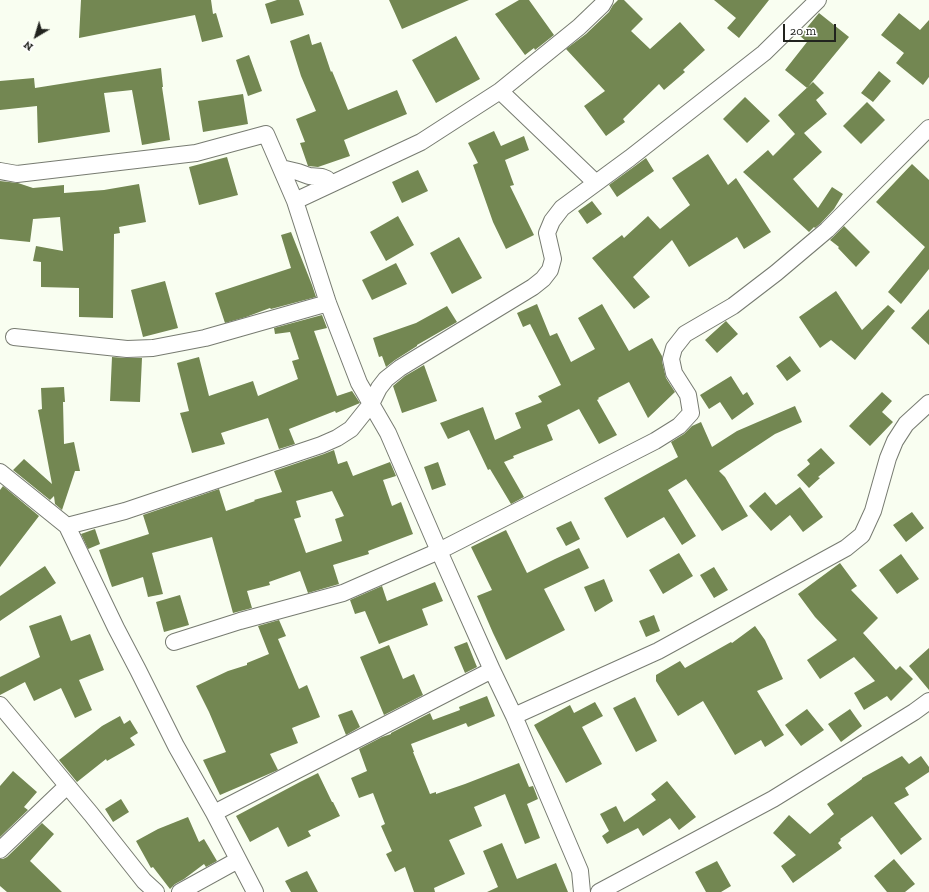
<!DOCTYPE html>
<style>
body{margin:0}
#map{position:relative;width:929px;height:892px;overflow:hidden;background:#f9fef1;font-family:"Zilla Slab",serif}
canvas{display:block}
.north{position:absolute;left:16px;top:16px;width:40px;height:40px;-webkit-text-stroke:3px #fff;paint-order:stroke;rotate:218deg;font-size:11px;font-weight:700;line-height:16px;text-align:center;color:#21231e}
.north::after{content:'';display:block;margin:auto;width:14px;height:18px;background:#21231e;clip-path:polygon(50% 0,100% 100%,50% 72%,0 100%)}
.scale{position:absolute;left:783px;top:24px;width:53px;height:18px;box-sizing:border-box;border:2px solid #21231e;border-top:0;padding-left:5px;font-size:12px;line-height:14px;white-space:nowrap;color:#21231e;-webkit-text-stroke:3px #fff;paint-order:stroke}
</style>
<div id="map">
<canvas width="929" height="892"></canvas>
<div class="north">N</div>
<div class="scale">20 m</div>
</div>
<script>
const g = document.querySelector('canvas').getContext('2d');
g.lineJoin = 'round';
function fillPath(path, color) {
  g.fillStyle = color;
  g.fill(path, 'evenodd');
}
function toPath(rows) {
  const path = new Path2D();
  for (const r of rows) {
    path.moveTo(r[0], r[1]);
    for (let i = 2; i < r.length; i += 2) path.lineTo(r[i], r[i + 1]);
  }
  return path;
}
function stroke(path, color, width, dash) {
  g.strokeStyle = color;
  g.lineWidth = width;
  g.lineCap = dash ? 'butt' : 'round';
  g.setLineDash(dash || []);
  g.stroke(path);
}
fillPath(toPath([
 [81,0,211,0,213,14,216,13,223,37,202,42,195,15,79,38],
 [277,0,299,0,304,15,271,24,265,4],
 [389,0,469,0,402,29],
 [519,0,529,0,554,35,535,50,534,48,525,55,495,14],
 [618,0,624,0,643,19,631,31,650,49,680,22,705,50,683,70,685,72,664,90,659,84,623,119,625,122,606,136,584,106,605,91,566,49,586,34,609,12,613,5],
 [714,0,769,0,739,38,727,28,736,18],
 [819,13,849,37,807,88,785,70,807,42,800,36],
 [899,13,920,30,929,20,929,77,923,85,896,63,904,53,881,35],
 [309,34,312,45,321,42,331,72,332,71,348,110,397,90,407,114,344,140,350,156,318,167,308,166,300,143,305,142,296,119,316,111,301,76,290,41],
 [456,36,480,79,436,103,412,60],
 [249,55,262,91,248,96,236,60],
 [161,68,163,87,162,87,170,140,142,145,132,90,104,93,110,132,38,143,37,106,0,110,0,81,34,78,35,88],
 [879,71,891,81,873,102,861,93],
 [813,82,824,93,816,100,827,114,804,133,822,152,793,179,818,208,832,187,843,194,834,209,821,223,815,228,814,227,809,232,743,172,768,150,773,156,795,134,778,115],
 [243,94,248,124,203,132,198,101],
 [745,97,770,121,747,143,723,119],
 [867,102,885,120,861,144,843,126],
 [494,131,501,146,524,136,529,150,505,160,514,185,510,186,534,235,506,249,493,222,473,165,478,163,468,143],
 [708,154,728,185,736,178,771,232,744,249,737,237,689,267,672,240,633,277,650,297,634,309,592,258,622,235,624,238,648,216,660,229,690,205,672,178],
 [227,157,238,195,199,205,189,167],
 [646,158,654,171,617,197,609,185],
 [912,164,929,180,929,269,901,304,888,292,925,247,876,202],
 [418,170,428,191,402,203,392,182],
 [0,181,18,183,33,188,64,185,64,193,104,190,139,184,146,222,119,227,120,233,114,234,113,318,79,317,79,288,41,287,41,262,33,261,36,246,63,251,60,217,33,219,30,242,0,239],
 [592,201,602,214,587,224,578,211],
 [398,216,414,245,386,261,370,232],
 [844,226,870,252,856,267,838,248,839,247,830,240],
 [291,232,312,285,316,297,271,309,270,308,246,317,225,323,215,293,291,268,281,235],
 [459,237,482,278,452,294,430,253],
 [396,263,407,284,372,300,362,280],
 [165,281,178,328,143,337,131,290],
 [836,291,862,330,888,305,895,311,855,360,831,340,820,348,799,317],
 [537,304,550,336,557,333,571,362,595,349,578,318,602,304,629,351,652,338,662,356,662,361,666,378,675,392,648,418,629,382,598,398,599,399,597,400,617,435,599,444,579,409,547,425,553,440,513,456,514,458,504,462,524,497,511,504,490,469,488,470,469,430,448,439,440,423,483,407,495,440,521,428,515,413,542,402,538,396,561,385,530,324,523,327,517,313],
 [447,306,457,322,417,345,417,346,395,360,386,367,382,356,379,357,373,338,416,323],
 [929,309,929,345,911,328],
 [322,315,327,328,314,331,337,396,352,391,360,403,336,413,335,411,289,429,295,444,279,449,268,418,221,433,225,444,192,453,180,413,189,411,177,363,199,357,209,396,253,381,258,396,298,379,292,361,299,359,290,332,275,334,274,328],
 [726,321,738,334,717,353,705,340],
 [790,356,801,371,787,381,776,366],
 [112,357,126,358,142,358,140,402,110,401],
 [424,365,437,401,402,413,393,386,405,376],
 [731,376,743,395,747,392,754,404,732,420,720,402,709,409,700,395],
 [64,387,65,402,63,402,64,444,74,442,80,471,75,471,62,510,55,504,54,496,50,500,13,470,24,459,52,484,38,410,42,409,41,388],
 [882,392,892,401,882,412,893,422,870,446,849,426],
 [795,406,802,422,775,434,719,471,725,477,748,516,722,531,686,479,668,490,696,536,682,545,664,517,627,538,604,498,678,457,671,442,684,434,692,426,701,422,712,447,737,431],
 [821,448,835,463,818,477,820,478,809,488,797,475,810,464,807,460],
 [334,450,338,464,347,461,353,476,390,462,396,476,383,480,392,506,401,502,413,534,368,551,369,554,333,565,339,584,308,593,300,571,269,582,270,585,247,591,252,608,233,613,212,537,152,553,163,594,148,597,143,577,112,587,99,550,149,534,143,515,219,489,226,511,255,501,254,500,282,492,274,471,324,454],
 [332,491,344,516,335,519,342,541,306,553,294,519,301,517,296,501],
 [438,462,446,485,432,490,424,467],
 [3,486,39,516,0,567,0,490],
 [800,487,823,517,803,532,790,515,771,531,749,506,765,492,776,505],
 [912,512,924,528,906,542,893,525],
 [571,521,580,539,566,546,556,528],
 [95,529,100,544,88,549,81,534],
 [506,530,527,573,555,559,579,548,589,568,544,589,565,630,506,660,493,633,477,596,492,590,471,547],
 [679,553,693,576,663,594,649,570],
 [901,554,919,579,897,594,879,570],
 [840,563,857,586,851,590,878,618,863,633,896,670,900,666,913,679,891,701,887,696,864,710,854,693,875,681,854,657,820,679,807,660,837,640,815,617,798,594],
 [45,566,56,583,0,621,0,596],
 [714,567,728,590,714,598,700,575],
 [604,579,613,601,595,612,584,587],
 [435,582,443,601,422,609,428,625,379,644,365,611,355,614,350,600,382,586,387,601],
 [180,595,189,625,164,632,156,602],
 [61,615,71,641,90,634,104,670,79,680,92,710,75,718,61,688,34,701,25,682,0,695,0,677,40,657,29,626],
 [654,615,660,631,646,637,639,621],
 [279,620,286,636,278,639,299,689,307,685,320,717,292,728,298,743,270,754,278,770,220,795,203,760,226,752,209,712,196,686,228,671,247,665,247,663,269,654,258,626],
 [755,626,765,640,783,679,757,691,784,735,765,747,761,740,735,755,703,701,678,716,656,681,656,675,680,661,685,668,731,642,732,643],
 [467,642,477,667,465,673,454,647],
 [389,645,403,679,414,674,423,695,384,715,360,657],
 [929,648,929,690,909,666],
 [487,696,495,716,468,727,466,723,411,744,414,752,413,752,430,794,436,792,436,794,465,784,519,763,529,787,533,786,538,799,527,804,540,838,525,844,505,794,474,807,482,826,449,840,465,874,434,888,435,892,414,892,405,867,395,872,386,854,392,851,381,826,385,824,373,793,359,798,351,778,367,771,359,749,382,737,391,734,391,733,430,713,433,720,460,710,459,707],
 [635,697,657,741,636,752,613,708],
 [595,702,603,716,582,727,602,764,566,783,534,725,570,705,574,713],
 [807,709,824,730,801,746,785,725],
 [850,709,862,726,841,742,828,724],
 [352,710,360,727,346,735,338,715],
 [120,716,124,724,130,720,138,733,130,738,135,745,107,761,106,759,77,782,59,760,102,726],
 [902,756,909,764,921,756,929,767,929,772,905,788,909,795,894,803,922,839,901,855,872,816,840,839,841,840,838,843,842,848,793,883,781,866,796,855,773,833,789,815,810,834,834,814,827,804,862,779,862,778],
 [13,771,37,792,24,807,28,810,0,837,0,786],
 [318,773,332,802,333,802,340,816,308,831,311,836,288,847,278,827,250,842,236,816,300,782],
 [667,781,696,817,679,830,670,818,643,836,638,828,607,844,602,836,609,831,600,814,616,806,624,822,656,800,651,794],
 [121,799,129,812,113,822,105,809],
 [188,817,199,842,204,839,217,861,206,867,204,864,184,879,175,884,170,889,153,867,151,868,136,841,158,829],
 [42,823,54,834,30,861,62,892,7,892,0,886,0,859,3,859,7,857],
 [502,843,517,879,556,863,568,892,487,892,498,887,483,851],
 [894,859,915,884,905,892,887,892,874,876],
 [717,861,731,886,721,892,706,892,695,872],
 [307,871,318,892,291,892,285,881]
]), '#738752');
const street = toPath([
 [500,91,596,183],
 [281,168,298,172,309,176,322,177,327,179,331,184],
 [0,171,17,174,196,153,266,134,295,201,328,303,359,383,388,433,439,551,492,670,514,716,580,871,582,892],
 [295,201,421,142,500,91,579,27,602,5,605,0],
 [14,337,127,349,153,348,205,338,328,303],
 [0,472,67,526,116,628,138,670,176,746,214,813,255,892],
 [67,526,125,511,321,445,337,438,351,429,371,404,379,388,386,379,400,368,533,287,543,279,550,270,553,259,547,233,552,221,562,208,630,158,764,53,818,0],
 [174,642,240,621,343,593,439,551,655,441,679,426,691,413,688,395,674,373,671,359,674,348,685,334,733,306,776,273,827,230,929,128],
 [0,705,91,814,144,881,156,892],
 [514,716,658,651,846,548,862,535,873,511,888,458,895,441,906,424,929,403],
 [214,813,492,670],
 [0,850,67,786],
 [180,892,238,860],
 [599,892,773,799,914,712,929,701]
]);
stroke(street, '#777b71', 18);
stroke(street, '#fff', 16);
</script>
